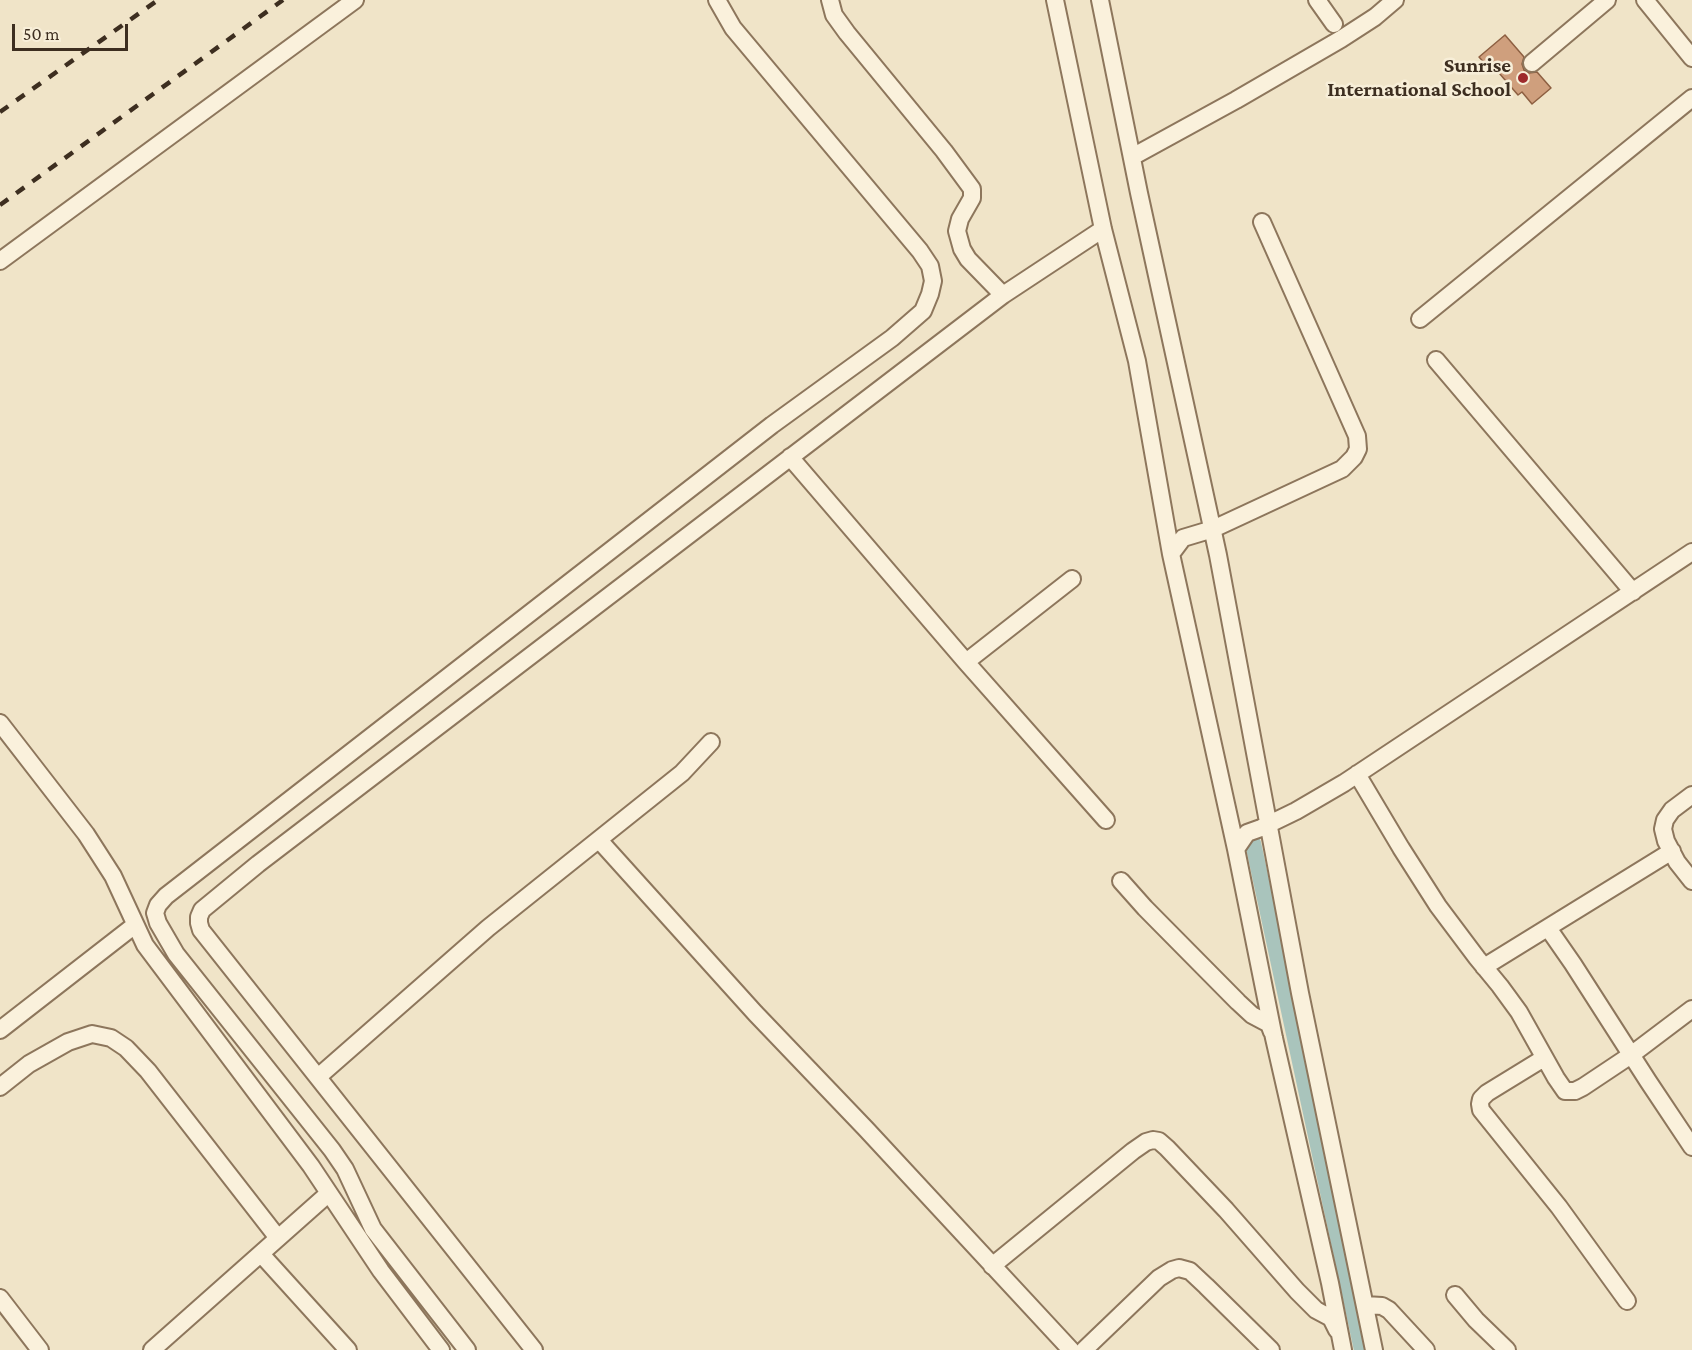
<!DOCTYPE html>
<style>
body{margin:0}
#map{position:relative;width:1692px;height:1350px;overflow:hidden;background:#f0e4c8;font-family:"Crimson Pro",serif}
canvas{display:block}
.scale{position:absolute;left:12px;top:24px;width:116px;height:27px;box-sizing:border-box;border:3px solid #3d2e20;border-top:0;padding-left:8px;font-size:18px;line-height:21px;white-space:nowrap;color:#3d2e20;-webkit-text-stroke:4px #f7eed8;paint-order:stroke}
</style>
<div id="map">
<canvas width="1692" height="1350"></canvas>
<div class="scale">50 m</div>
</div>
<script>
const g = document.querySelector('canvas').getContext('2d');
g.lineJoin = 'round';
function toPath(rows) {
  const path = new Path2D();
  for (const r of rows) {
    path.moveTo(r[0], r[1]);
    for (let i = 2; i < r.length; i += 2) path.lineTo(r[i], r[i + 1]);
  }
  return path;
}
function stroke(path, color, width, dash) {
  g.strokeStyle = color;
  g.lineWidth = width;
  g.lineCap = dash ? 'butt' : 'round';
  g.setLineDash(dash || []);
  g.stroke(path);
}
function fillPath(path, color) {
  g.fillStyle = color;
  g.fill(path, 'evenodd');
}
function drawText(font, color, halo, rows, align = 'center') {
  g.font = font + ' "Crimson Pro",serif';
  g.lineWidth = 5;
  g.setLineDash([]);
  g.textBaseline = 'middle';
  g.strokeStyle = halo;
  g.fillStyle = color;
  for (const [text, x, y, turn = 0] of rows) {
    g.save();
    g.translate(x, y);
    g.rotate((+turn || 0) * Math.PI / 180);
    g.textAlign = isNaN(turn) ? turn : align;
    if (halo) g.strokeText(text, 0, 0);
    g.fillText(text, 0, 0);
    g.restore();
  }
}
stroke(toPath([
 [1253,843,1362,1350]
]), '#a9c4bc', 16);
const building = toPath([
 [1505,35,1524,57,1522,64,1524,70,1529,73,1537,72,1551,88,1532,104,1522,92,1518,95,1493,66,1490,69,1479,57,1505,35]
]);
fillPath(building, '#cf9f7d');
stroke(building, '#8d5f41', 1.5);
const minor = toPath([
 [830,0,834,15,847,33,944,151,972,189,972,198,960,219,957,231,962,249,968,259,1003,295],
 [1055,0,1103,229,1137,361,1171,554,1236,849,1274,1038,1330,1283,1343,1350],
 [1100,0,1139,193,1218,555,1300,993,1374,1350],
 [1317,0,1334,24],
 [1645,0,1692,58],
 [1532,63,1607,0],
 [1132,157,1236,100,1341,39,1375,17,1395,0],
 [0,261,355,0],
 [1420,319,1692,98],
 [1436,360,1633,592],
 [790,457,966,662,1106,820],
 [1171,554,1183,538,1213,529,1342,469,1354,457,1358,449,1357,436,1262,222],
 [966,662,1072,579],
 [0,723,86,834,113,876,145,945,311,1166,381,1271,441,1350],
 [1357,774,1401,848,1438,906,1477,958,1500,986,1519,1012,1556,1078,1565,1091,1575,1091,1583,1087,1631,1055,1692,1009],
 [1692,795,1672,810,1665,820,1663,829,1666,841,1677,862,1692,881],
 [599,840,755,1013,866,1129,1071,1350],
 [1236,849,1247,833,1261,828,1296,811,1344,783,1692,552],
 [1121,881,1145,908,1238,1002,1252,1015,1269,1024,1272,1032],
 [1548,928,1573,964,1648,1081,1692,1147],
 [1484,967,1672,851],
 [0,1030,135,925],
 [1544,1058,1487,1093,1481,1099,1480,1104,1481,1110,1559,1207,1627,1301],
 [318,1077,488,928,682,773,711,742],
 [0,1087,29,1064,68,1042,92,1034,111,1038,126,1048,148,1071,278,1238],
 [261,1254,348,1350],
 [992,1266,1133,1151,1146,1142,1153,1140,1159,1141,1167,1148,1226,1210,1297,1291,1316,1310,1331,1318,1337,1330],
 [1455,1295,1476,1320,1507,1350],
 [0,1298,40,1350],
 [1365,1305,1382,1306,1389,1310,1426,1350],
 [152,1350,329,1193],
 [467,1350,373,1229,345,1169,332,1150,176,954,158,923,155,913,158,905,166,896,772,425,892,338,923,311,930,294,933,281,930,266,920,251,733,28,717,0],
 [534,1350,201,930,199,923,199,917,202,910,258,864,1003,295,1103,229],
 [1084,1350,1159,1278,1172,1270,1179,1268,1190,1271,1206,1286,1271,1350]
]);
stroke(minor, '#8d765c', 20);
stroke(minor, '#faf1dc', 16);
stroke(toPath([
 [0,112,158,0],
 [0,205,283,0]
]), '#3d2e20', 4.5, [10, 10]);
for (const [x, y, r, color] of [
 [1523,78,6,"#9e2a2b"]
]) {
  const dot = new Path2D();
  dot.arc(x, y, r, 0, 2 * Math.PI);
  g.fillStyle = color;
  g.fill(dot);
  stroke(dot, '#f7eed8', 2);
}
drawText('bold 21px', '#3d2e20', '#f7eed8', [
 ["Sunrise",1511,66],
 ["International School",1511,90]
], 'right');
</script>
